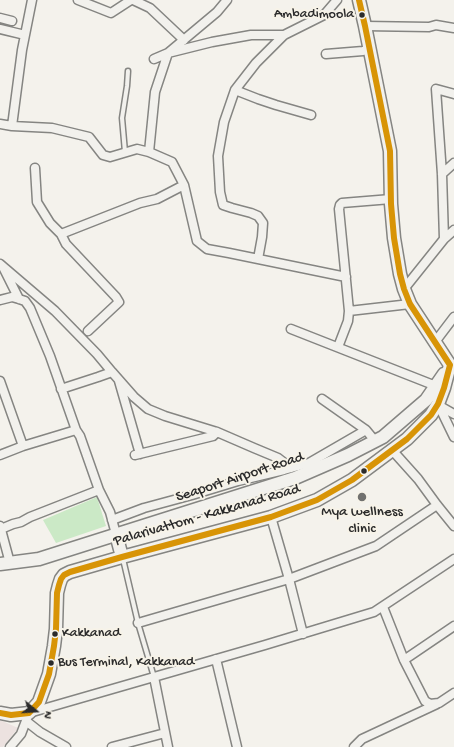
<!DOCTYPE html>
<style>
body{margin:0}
#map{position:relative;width:454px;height:747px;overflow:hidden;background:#f4f2ec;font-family:"Gochi Hand",sans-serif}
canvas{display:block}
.north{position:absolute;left:16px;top:691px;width:40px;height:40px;-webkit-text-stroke:3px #f7f3e8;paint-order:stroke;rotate:108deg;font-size:11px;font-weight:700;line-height:16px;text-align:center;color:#2b2b2b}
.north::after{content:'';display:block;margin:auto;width:14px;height:18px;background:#2b2b2b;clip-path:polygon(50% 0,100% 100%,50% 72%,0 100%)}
</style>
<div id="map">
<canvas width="454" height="747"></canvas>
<div class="north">N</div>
</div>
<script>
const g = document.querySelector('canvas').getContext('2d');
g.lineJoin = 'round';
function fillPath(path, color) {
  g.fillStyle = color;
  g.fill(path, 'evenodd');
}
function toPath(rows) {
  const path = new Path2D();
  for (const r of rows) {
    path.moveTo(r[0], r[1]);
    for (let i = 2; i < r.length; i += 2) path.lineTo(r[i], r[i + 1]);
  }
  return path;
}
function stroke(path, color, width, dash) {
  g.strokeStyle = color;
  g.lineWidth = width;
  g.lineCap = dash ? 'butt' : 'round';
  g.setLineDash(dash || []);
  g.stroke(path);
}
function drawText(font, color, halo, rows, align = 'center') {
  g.font = font + ' "Gochi Hand",sans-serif';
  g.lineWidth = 4;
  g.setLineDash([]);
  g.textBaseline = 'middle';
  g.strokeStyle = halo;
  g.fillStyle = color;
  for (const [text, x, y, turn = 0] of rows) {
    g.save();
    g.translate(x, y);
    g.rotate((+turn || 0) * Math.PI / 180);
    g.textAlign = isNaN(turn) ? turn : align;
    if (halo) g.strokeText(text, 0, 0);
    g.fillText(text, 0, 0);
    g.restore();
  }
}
fillPath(toPath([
 [0,720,18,728,3,747,0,747]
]), '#ece2e0');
fillPath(toPath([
 [97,497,106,526,56,543,43,520]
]), '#cbe9c6');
const lane = toPath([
 [125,152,122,118,127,86,128,71],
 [123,559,138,623,154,677]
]);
const street = toPath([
 [78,0,111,13,131,0],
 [133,0,150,8,184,40],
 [0,18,12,21],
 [365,26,429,27,436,25,454,28],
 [0,29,25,35],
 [326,54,363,51,369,49],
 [154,59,168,53,212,42,251,35,284,35],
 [235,90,258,99,276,105,311,115],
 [0,124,12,126,52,128,89,137,103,155,110,157,137,149,149,152,172,162,184,185,197,241,207,249,229,253,346,277],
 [12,126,22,50,32,0],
 [149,152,155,92,168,53,217,12,227,0],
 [35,168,37,202,50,223,61,234,140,203,157,199,184,185],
 [442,174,454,163],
 [61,234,66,244,116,297,119,302,88,331],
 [444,239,442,174,436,89,454,94],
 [258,259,262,237,263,223,258,216,251,213,232,208,223,205,220,192,218,156,224,122,235,90,256,63,284,35,324,15,337,0],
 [0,264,55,311,97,354,112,372],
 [4,269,19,299],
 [404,289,444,239,454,230],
 [0,300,12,297,19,299,25,301,30,308,50,356,76,430,80,436,99,490,110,512,116,534],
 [349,311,410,304],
 [291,329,436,386],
 [435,342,454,317],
 [338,347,348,321,349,311,339,209,340,205,342,203,391,199],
 [0,381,23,446],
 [119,381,140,454],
 [61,389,98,377,112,372,134,397,148,409,165,416,217,432,254,448,278,458,291,468],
 [322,399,366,430],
 [438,404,454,437],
 [438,405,454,414],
 [392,450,418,479,437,505,454,526],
 [0,455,23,446,76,430],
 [135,455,213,436,217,432],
 [271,517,289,579,303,634],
 [112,520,144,508,192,495,238,481,284,470,309,463,366,430,375,441],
 [0,526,10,563],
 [1,529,13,524,21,522,30,517,99,490],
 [383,607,404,660,425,701,430,704,439,703,454,693],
 [138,623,289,579,376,546,437,505],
 [216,659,237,747],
 [404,660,454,626],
 [154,677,168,747],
 [26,721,40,732,66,747],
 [10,747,21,734,29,713,265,645,374,612,454,559],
 [112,747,165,733],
 [354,747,362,739,437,704]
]);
const primary = toPath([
 [116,534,122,557],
 [0,564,39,559,295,478,348,455,383,437,426,400,444,374],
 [0,713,11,715,29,713,39,702,49,674,54,646,56,629,57,593,59,585,61,579,64,575,70,572,122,557,271,517,317,500,352,480,407,439,431,415,438,404,444,388,450,365,410,304,404,289,400,274,394,238,391,204,390,151,365,26,359,0]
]);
stroke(lane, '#858582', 7);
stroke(street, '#858582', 11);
stroke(primary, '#858582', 15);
stroke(lane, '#f2f1ed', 4);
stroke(street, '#f2f1ed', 8);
stroke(primary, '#f2f1ed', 12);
stroke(toPath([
 [0,713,11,715,29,713,39,702,49,674,54,646,56,629,57,593,59,585,61,579,64,575,70,572,122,557,271,517,317,500,352,480,407,439,431,415,438,404,444,388,450,365,410,304,404,289,400,274,394,238,391,204,390,151,365,26,359,0]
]), '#d89406', 6);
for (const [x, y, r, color] of [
 [362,15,3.5,"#2b2b2b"],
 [364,471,3.5,"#2b2b2b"],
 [362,497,5,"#71716f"],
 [55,634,3.5,"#2b2b2b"],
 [51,663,3.5,"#2b2b2b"]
]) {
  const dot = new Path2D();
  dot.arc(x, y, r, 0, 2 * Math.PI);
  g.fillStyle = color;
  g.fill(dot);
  stroke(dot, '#f7f3e8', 1.5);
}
drawText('14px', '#2b2b2b', '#f7f3e8', [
 ["Ambadimoola",354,15,"right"],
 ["Kakkanad",62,634],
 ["Bus Terminal, Kakkanad",58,663]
], 'left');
drawText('15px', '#2b2b2b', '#f7f3e8', [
 ["Seaport Airport Road",240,478,-18],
 ["Palarivattom - Kakkanad Road",207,516,-16]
]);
drawText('15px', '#2b2b2b', '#f7f3e8', [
 ["Mya wellness",362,513],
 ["clinic",362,530]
]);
</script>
